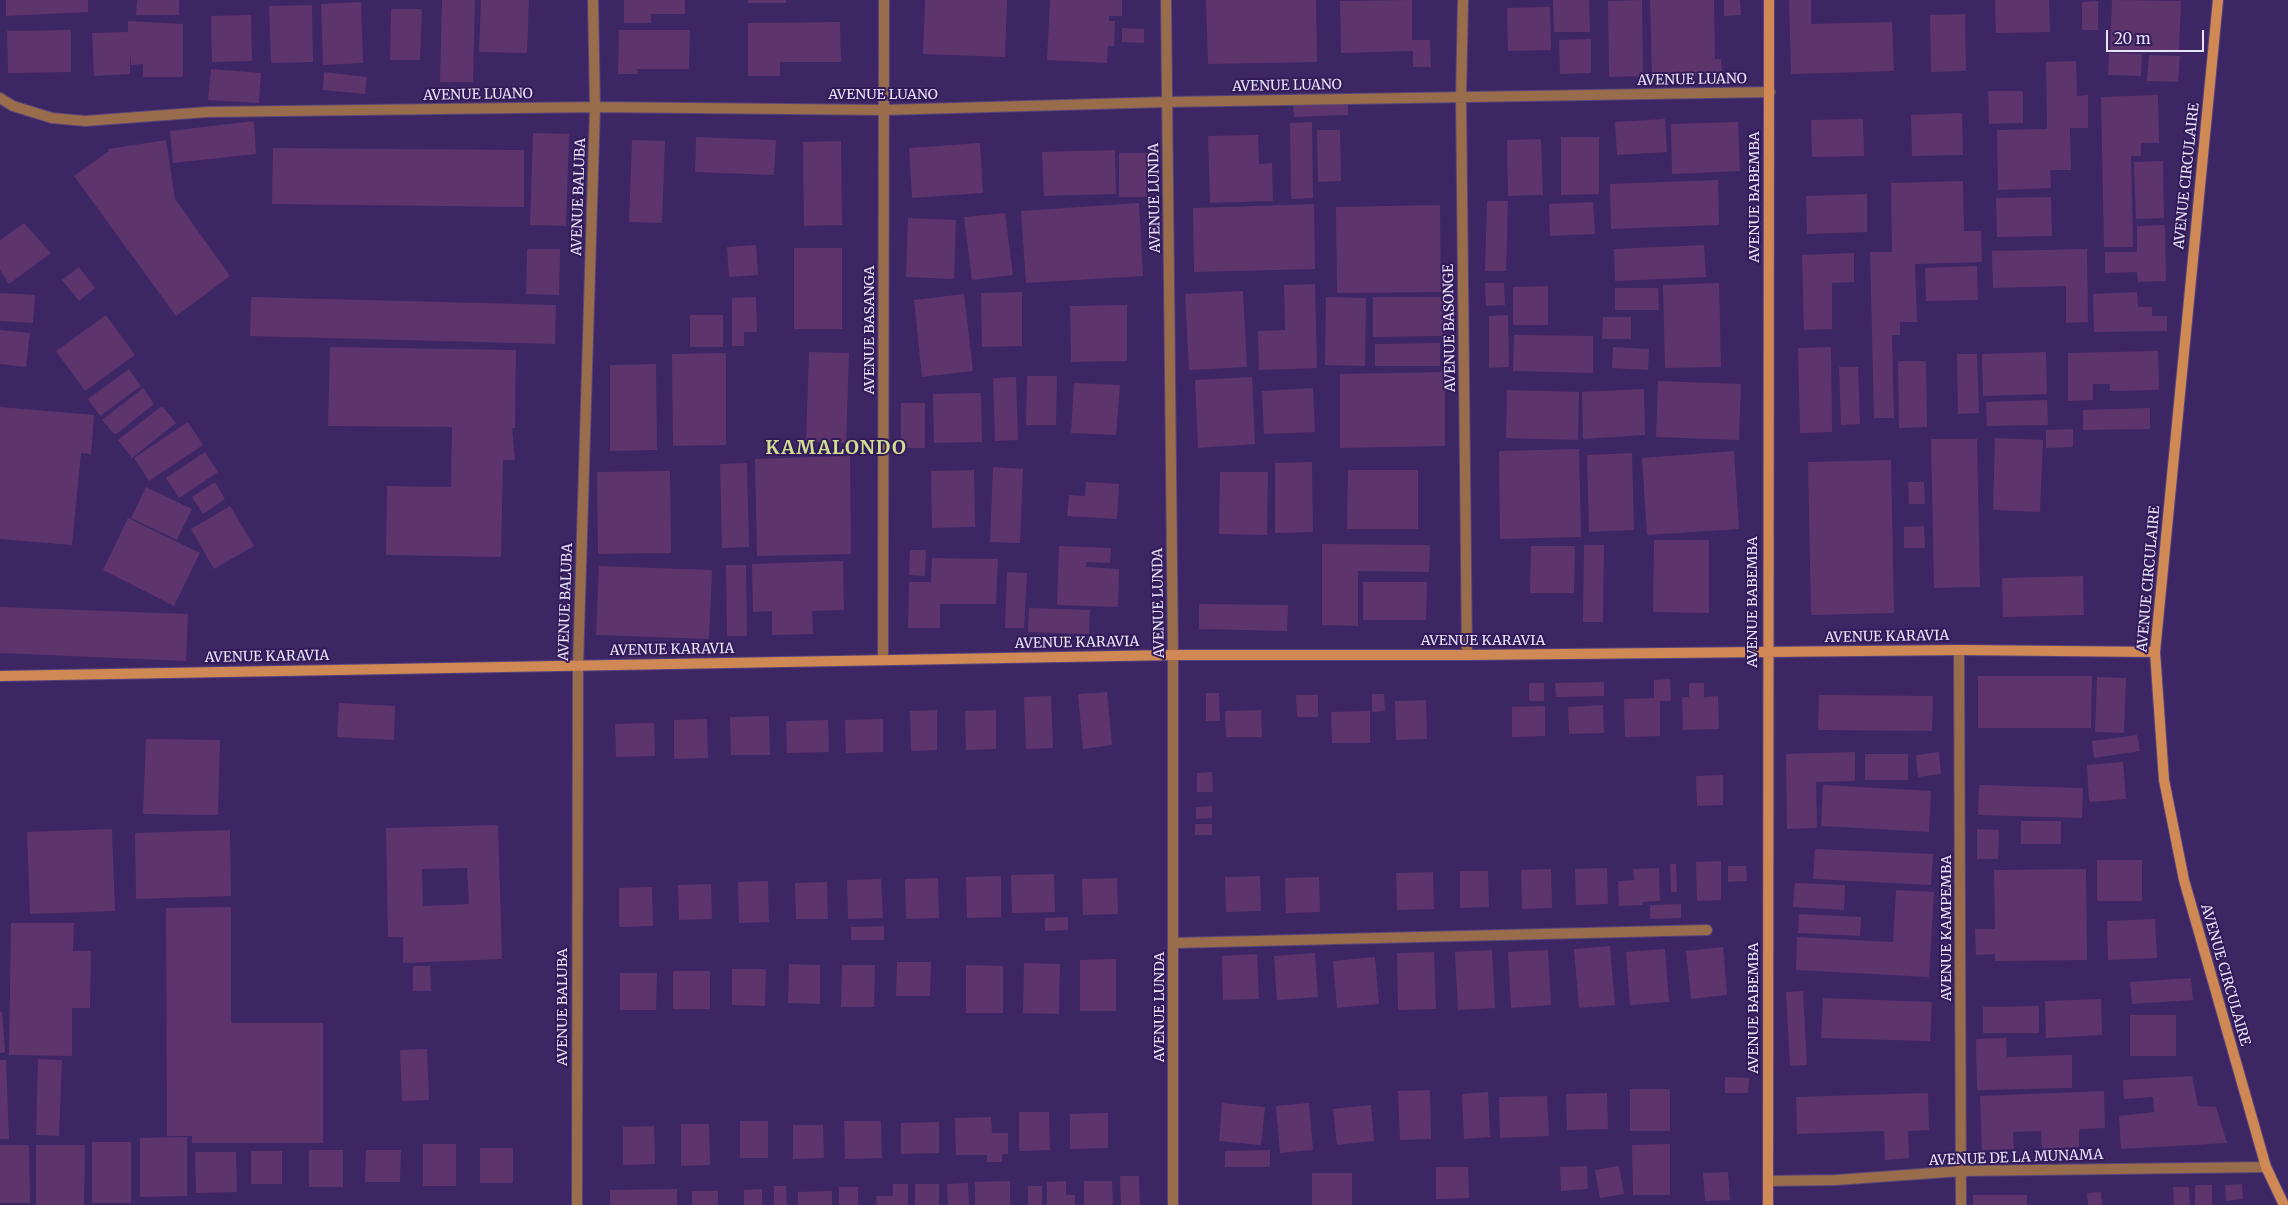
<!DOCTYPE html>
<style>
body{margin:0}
#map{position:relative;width:2288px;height:1205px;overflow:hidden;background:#3c2664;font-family:Merriweather,serif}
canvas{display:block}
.scale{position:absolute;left:2106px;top:30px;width:98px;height:22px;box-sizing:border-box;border:2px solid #e9e3fa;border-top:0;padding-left:6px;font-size:15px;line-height:18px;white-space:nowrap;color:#e9e3fa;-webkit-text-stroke:4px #321b58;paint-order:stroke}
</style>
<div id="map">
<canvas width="2288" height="1205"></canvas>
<div class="scale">20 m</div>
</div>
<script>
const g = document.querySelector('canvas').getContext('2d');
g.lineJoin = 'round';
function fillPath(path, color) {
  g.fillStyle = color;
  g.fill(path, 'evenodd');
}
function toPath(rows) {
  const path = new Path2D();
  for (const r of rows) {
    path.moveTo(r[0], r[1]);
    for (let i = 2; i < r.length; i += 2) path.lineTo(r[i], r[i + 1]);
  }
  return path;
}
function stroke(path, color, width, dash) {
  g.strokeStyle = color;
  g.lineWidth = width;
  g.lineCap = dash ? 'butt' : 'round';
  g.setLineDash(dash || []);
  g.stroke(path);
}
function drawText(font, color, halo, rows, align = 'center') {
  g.font = font + ' Merriweather,serif';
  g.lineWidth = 4;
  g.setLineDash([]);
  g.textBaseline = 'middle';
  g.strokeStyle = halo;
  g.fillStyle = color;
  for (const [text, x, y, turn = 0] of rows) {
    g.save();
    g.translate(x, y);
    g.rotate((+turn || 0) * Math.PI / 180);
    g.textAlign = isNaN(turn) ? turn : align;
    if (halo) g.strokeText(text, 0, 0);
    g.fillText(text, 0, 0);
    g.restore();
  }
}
fillPath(toPath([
 [6,0,88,0,88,12,6,16],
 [137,0,179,0,179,15,136,15],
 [442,0,475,0,473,82,440,82],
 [481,0,529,0,527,53,479,52],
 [624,0,685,0,685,14,651,14,651,23,624,23],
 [748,0,786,0,786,3,748,3],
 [925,0,1007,0,1005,57,923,54],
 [1050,0,1122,0,1122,16,1109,16,1109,21,1115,21,1114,46,1108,46,1107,63,1047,60],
 [1206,0,1316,0,1317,62,1208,64],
 [1412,0,1412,40,1430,40,1431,67,1413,67,1413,51,1341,53,1340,1],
 [1553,0,1589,0,1590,32,1554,32],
 [1642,0,1643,76,1609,77,1608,1],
 [1650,0,1714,0,1715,59,1721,59,1722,75,1652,77],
 [1724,0,1740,0,1741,15,1724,16],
 [1789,0,1811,0,1811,24,1892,22,1894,71,1791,74],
 [1995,0,2049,0,2050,32,1996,33],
 [2112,0,2181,1,2179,52,2110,50],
 [2098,1,2098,30,2082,30,2082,2],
 [361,2,363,63,323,65,321,4],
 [312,5,313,62,271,63,269,6],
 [1550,7,1551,50,1508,51,1507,8],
 [391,9,422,9,420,60,390,60],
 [1965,14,1966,71,1931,72,1930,15],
 [251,15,252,61,212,62,211,16],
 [128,21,183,24,183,77,143,77,143,64,131,65,130,50,130,74,94,76,92,33,128,32],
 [840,22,841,62,780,62,780,76,748,76,748,23],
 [1122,28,1144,29,1144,43,1122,42],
 [71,30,71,72,8,73,7,31],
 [619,30,690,30,689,69,637,69,638,74,618,74],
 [1591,39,1591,73,1560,74,1559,40],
 [2109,53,2142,54,2141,76,2108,75],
 [2149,55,2180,56,2178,82,2147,81],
 [2076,61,2077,96,2088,95,2088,128,2070,128,2071,170,2050,170,2051,188,1998,190,1997,130,2047,129,2046,62],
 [211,69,261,73,259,103,208,100],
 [324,72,367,77,365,94,323,90],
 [1988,91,2023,91,2023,123,1989,124],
 [2158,95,2159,143,2141,143,2141,156,2131,156,2133,247,2104,247,2101,97],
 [1348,99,1348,115,1294,117,1293,101],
 [1962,113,1963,155,1912,156,1911,115],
 [1665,119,1667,152,1617,155,1615,122],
 [1863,119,1864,156,1812,157,1811,120],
 [254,121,256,154,173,163,170,131],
 [1312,122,1313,198,1291,199,1290,123],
 [1738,122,1740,171,1672,174,1671,124],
 [1317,130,1340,130,1341,181,1318,182],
 [533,133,569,134,566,226,530,225],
 [1258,135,1259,164,1272,163,1273,201,1210,203,1208,136],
 [696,137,776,140,774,175,695,172],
 [1561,137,1599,137,1599,194,1561,195],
 [1541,139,1543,195,1508,196,1507,140],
 [166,140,175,199,230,276,176,316,74,176,109,151,108,149],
 [632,140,665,141,662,223,629,222],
 [841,141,842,225,804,226,803,142],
 [980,143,983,193,912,198,909,148],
 [273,148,524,150,524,207,272,204],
 [1115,150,1116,194,1044,196,1042,152],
 [1119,153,1147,153,1147,197,1119,197],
 [2163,161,2164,218,2136,219,2134,162],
 [1718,180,1719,225,1611,229,1610,184],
 [1963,181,1964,231,1981,231,1982,262,1915,264,1917,322,1900,322,1900,335,1892,335,1894,418,1874,418,1870,252,1892,252,1891,183],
 [1867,194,1867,232,1807,234,1806,196],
 [2051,197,2052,236,1997,237,1996,198],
 [1487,201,1508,201,1506,271,1485,271],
 [1593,202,1595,234,1550,236,1549,204],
 [1139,203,1143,276,1026,283,1021,211],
 [1314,204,1315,269,1194,272,1193,208],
 [1440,205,1441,292,1337,293,1336,207],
 [1005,213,1013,275,972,280,964,217],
 [908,218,956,220,954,279,906,277],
 [24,223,51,253,9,284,0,270,0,240],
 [2165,225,2166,281,2138,282,2137,272,2105,273,2105,252,2137,252,2137,226],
 [756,245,758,275,729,277,727,247],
 [1704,245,1706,277,1615,281,1614,249],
 [794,248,842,248,842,329,794,329],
 [527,249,560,249,559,295,526,294],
 [2087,249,2088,322,2066,323,2066,286,1993,288,1992,251],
 [1854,253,1854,282,1832,283,1832,329,1804,330,1802,255],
 [1977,266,1978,300,1926,301,1925,268],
 [79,267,95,288,79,301,62,280],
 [1485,283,1504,283,1505,305,1486,306],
 [1719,283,1721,367,1665,368,1663,285],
 [1315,284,1317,368,1259,370,1258,331,1285,330,1284,285],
 [1548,286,1548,325,1513,325,1513,287],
 [1615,288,1658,288,1659,310,1615,310],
 [1243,291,1247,367,1189,370,1185,294],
 [1022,292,1022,346,982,347,981,293],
 [2137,292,2138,307,2152,307,2152,316,2167,316,2167,331,2094,332,2093,294],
 [0,293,35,295,33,323,0,321],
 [964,294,973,371,922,377,914,300],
 [251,297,556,305,555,344,250,336],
 [756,297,757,332,744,332,744,346,732,346,732,298],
 [1326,297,1366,298,1365,366,1325,365],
 [1373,297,1443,297,1443,336,1373,337],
 [1127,305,1127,361,1071,362,1070,306],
 [106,315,135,355,85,391,56,351],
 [690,315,723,315,723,347,690,347],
 [1508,315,1509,367,1489,368,1489,316],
 [1603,317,1631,317,1631,339,1602,339],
 [0,330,30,333,26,367,0,364],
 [1514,335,1593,336,1593,373,1513,371],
 [1440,343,1440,366,1375,366,1375,344],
 [330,347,516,350,515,428,512,428,515,460,503,460,501,557,386,555,387,486,451,487,452,427,328,426],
 [1613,347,1649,349,1648,370,1612,368],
 [1831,347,1832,432,1800,433,1798,348],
 [2158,351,2159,390,2110,391,2110,384,2093,384,2093,400,2068,401,2068,353],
 [809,352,849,353,846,443,806,442],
 [2046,352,2047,394,1983,396,1982,354],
 [726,353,726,445,673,446,672,354],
 [1957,354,1977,354,1979,413,1958,414],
 [1898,361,1926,361,1927,427,1899,428],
 [656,364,657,450,610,451,610,365],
 [1839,367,1858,367,1860,424,1841,425],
 [129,369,141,386,100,416,88,399],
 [1445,372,1445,446,1340,448,1340,374],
 [1027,376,1057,376,1056,425,1026,425],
 [1016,377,1018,440,995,441,993,378],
 [1252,377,1255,444,1198,448,1195,380],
 [1658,381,1741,384,1739,440,1656,437],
 [1074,383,1120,385,1116,435,1071,433],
 [143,388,154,404,115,435,102,420],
 [1313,388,1315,432,1264,434,1262,391],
 [1644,389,1645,435,1583,439,1582,392],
 [1507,390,1579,392,1578,440,1506,438],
 [981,393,982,442,934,443,933,394],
 [2047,400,2048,425,1987,426,1986,402],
 [901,403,925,403,925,448,901,448],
 [162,406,176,423,132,458,118,440],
 [0,407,94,415,91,454,81,453,72,545,0,539],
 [2150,408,2150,429,2083,430,2083,410],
 [188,422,203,445,149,481,134,458],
 [2073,429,2073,447,2046,448,2046,430],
 [1995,438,2043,440,2040,512,1993,510],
 [1931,439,1977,439,1980,587,1934,588],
 [1579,449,1581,537,1500,539,1499,451],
 [1734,451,1739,529,1647,535,1642,458],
 [205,452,218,472,179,498,166,478],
 [1632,453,1634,530,1589,532,1587,455],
 [850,456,851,554,757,556,755,459],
 [1891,460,1894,613,1811,615,1808,462],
 [1312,462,1313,532,1275,533,1275,463],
 [747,463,749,547,722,548,720,464],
 [993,467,1023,469,1020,543,990,542],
 [974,470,975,527,932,528,931,471],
 [1348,470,1418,470,1418,529,1347,529],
 [670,471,671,553,598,554,597,472],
 [1220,472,1268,472,1267,535,1219,534],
 [215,482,225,499,203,514,192,497],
 [1086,482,1119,484,1117,519,1067,516,1069,495,1085,496],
 [1908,482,1924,482,1925,504,1909,504],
 [146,487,192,509,177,540,131,518],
 [230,506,254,546,214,569,191,529],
 [128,518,200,553,174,606,103,570],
 [1924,526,1925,548,1904,548,1904,527],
 [1654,540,1709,540,1709,613,1653,612],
 [1322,544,1430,545,1429,572,1358,571,1358,626,1322,625],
 [1584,545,1604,545,1603,622,1583,622],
 [1059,546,1111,548,1110,563,1086,562,1086,567,1119,569,1118,607,1057,605],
 [1531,546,1575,546,1574,593,1530,593],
 [910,550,926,550,925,576,909,575],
 [932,558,998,559,996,604,940,604,940,628,908,628,909,582,931,582],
 [843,561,844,610,812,611,813,634,772,635,772,611,753,612,752,564],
 [726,565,746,565,747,636,727,636],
 [599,566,712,570,709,639,596,635],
 [1007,572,1027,573,1024,628,1005,628],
 [2083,576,2084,615,2003,617,2002,578],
 [1363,582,1427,582,1426,620,1363,620],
 [1199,604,1288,605,1287,631,1199,629],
 [0,607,188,614,186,661,0,653],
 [1029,608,1090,610,1089,634,1028,632],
 [1978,676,2092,676,2091,728,1978,728],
 [2097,677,2126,678,2124,733,2095,732],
 [1670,679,1671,701,1660,701,1660,736,1625,737,1624,699,1654,698,1654,680],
 [1604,682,1604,696,1556,697,1555,683],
 [1529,683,1544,683,1544,701,1529,701],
 [1689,683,1704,683,1704,697,1718,696,1719,729,1683,730,1682,697,1689,697],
 [1107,692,1112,745,1083,749,1078,694],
 [1206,693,1219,693,1220,721,1206,721],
 [1372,694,1384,694,1385,711,1372,712],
 [1296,695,1318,695,1318,717,1297,717],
 [1819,695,1933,696,1932,731,1818,730],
 [1051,696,1053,748,1026,749,1024,697],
 [1426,700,1427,739,1396,740,1395,701],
 [339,703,395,706,394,740,337,737],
 [1603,705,1604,733,1569,734,1568,707],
 [1545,706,1545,736,1512,737,1512,707],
 [937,710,937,750,911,751,910,711],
 [996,710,996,749,966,750,965,711],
 [1261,710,1262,737,1226,737,1225,711],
 [1370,711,1370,743,1332,743,1331,712],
 [769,716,770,755,731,755,730,717],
 [707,719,708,758,674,759,674,720],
 [883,719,883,752,846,753,845,720],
 [828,720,829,752,787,753,786,721],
 [654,723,655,756,616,757,615,724],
 [2137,735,2140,751,2094,758,2092,741],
 [146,739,220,740,218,815,143,814],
 [1855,752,1855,781,1816,782,1817,828,1787,829,1786,754],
 [1939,752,1941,774,1918,777,1916,755],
 [1865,754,1908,754,1908,780,1865,780],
 [2123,762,2126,799,2089,802,2087,765],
 [1212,772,1213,792,1197,792,1197,773],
 [1723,775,1723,805,1697,806,1696,776],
 [1823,785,1931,791,1929,832,1821,826],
 [1979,785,2083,788,2082,818,1978,815],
 [1212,806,1212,818,1196,819,1196,807],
 [2021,821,2061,821,2061,844,2021,844],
 [1195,824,1212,824,1212,835,1195,835],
 [498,825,502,959,403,963,403,937,388,937,386,828],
 [467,868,469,904,423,906,422,869],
 [112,829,115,911,30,914,27,832],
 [1977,829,1999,830,1998,859,1977,859],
 [230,830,231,896,136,899,135,833],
 [1815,849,1933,854,1931,885,1813,879],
 [2097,860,2142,860,2142,901,2097,901],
 [1721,861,1721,900,1697,901,1696,862],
 [1670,864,1676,864,1677,892,1671,892],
 [1728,866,1746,866,1747,881,1728,882],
 [1607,868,1608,904,1576,905,1575,869],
 [1659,868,1660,901,1643,902,1643,905,1619,906,1618,881,1634,880,1633,869],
 [1551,869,1552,908,1522,909,1521,870],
 [2086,869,2087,960,1995,961,1995,954,1976,955,1975,929,1995,929,1994,870],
 [1460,871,1488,871,1489,907,1460,908],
 [1433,872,1434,909,1397,910,1396,873],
 [1054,874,1055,912,1012,913,1011,875],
 [1001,876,1001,917,967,918,966,877],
 [1260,876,1261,911,1226,912,1225,877],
 [1319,877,1320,912,1286,913,1285,878],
 [938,878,939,918,906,919,905,879],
 [1117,878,1118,914,1083,915,1082,879],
 [881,879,883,918,848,919,847,880],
 [768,881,769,922,739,923,738,882],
 [827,882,828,919,796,919,795,883],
 [1795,883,1845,885,1844,910,1793,907],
 [711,884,712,919,679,920,678,885],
 [652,887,653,926,619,927,619,888],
 [1896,890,1934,892,1929,977,1796,970,1797,937,1893,942],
 [1681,904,1681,918,1650,919,1650,905],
 [231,907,231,1023,323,1023,323,1143,192,1143,192,1136,167,1136,166,908],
 [1799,914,1861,917,1860,936,1798,933],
 [1068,917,1068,930,1045,931,1045,918],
 [2155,919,2157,958,2108,960,2107,921],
 [11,923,74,923,73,951,91,951,90,1008,72,1008,72,1056,9,1055],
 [884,926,884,940,851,940,851,927],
 [1610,946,1615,1005,1579,1008,1574,949],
 [1723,947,1727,995,1691,999,1686,951],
 [1665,949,1669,1002,1630,1005,1626,952],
 [1492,950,1495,1008,1458,1010,1455,952],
 [1548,950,1551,1005,1511,1008,1508,952],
 [1434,952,1436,1009,1398,1010,1397,953],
 [1315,953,1318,997,1277,1000,1274,956],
 [1257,954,1259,999,1223,1000,1222,956],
 [1375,957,1379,1004,1337,1008,1333,961],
 [1116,959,1116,1011,1080,1011,1080,960],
 [897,962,931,962,930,996,896,996],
 [1024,963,1060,964,1059,1014,1023,1013],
 [789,964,820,965,820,1004,788,1003],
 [842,965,875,965,874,1007,841,1007],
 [966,965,1003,966,1003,1013,966,1013],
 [413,966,430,966,431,991,413,991],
 [732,969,766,969,765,1006,732,1005],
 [673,971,710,971,710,1009,673,1009],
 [620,973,657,973,656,1010,620,1010],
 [2191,978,2193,1000,2132,1004,2130,982],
 [1803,991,1807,1065,1790,1066,1786,992],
 [1823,998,1932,1002,1930,1041,1821,1038],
 [2101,999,2102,1035,2046,1038,2045,1001],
 [2039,1006,2039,1033,1983,1033,1983,1007],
 [2,1011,5,1052,0,1053,0,1012],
 [2130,1015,2176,1015,2176,1056,2130,1056],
 [2006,1038,2007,1057,2072,1055,2072,1088,1977,1090,1976,1039],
 [427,1049,429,1100,402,1101,400,1050],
 [38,1059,62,1060,59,1136,36,1135],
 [0,1060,6,1060,9,1139,0,1139],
 [2192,1076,2198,1106,2216,1107,2227,1143,2121,1149,2119,1116,2154,1112,2153,1097,2124,1099,2123,1080],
 [1725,1077,1749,1078,1748,1093,1725,1093],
 [1630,1089,1670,1089,1670,1131,1630,1131],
 [1430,1090,1431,1139,1400,1140,1398,1091],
 [2104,1091,2105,1128,2079,1129,2079,1147,2042,1149,2041,1131,2013,1132,2014,1149,1982,1150,1980,1096],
 [1488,1092,1490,1137,1464,1139,1462,1094],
 [1607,1093,1608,1129,1567,1130,1566,1094],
 [1928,1093,1929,1130,1908,1131,1909,1158,1885,1160,1884,1131,1797,1134,1796,1097],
 [1547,1096,1549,1136,1500,1138,1499,1097],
 [1222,1103,1265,1107,1261,1145,1219,1141],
 [1309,1103,1313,1150,1280,1153,1276,1106],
 [1371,1105,1374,1141,1337,1145,1333,1109],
 [1019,1112,1049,1112,1050,1150,1019,1151],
 [1108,1113,1108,1148,1070,1149,1070,1114],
 [991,1117,992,1133,1008,1133,1008,1154,1002,1154,1002,1162,987,1162,987,1155,956,1155,955,1118],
 [740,1121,768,1121,768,1158,740,1158],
 [844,1121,881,1121,882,1158,845,1159],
 [939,1122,939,1153,901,1154,901,1123],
 [681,1124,709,1124,710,1165,681,1166],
 [793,1125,823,1125,824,1158,793,1159],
 [654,1126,655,1164,623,1165,623,1127],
 [187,1137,187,1196,140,1197,140,1138],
 [92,1142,131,1142,131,1203,92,1203],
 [423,1144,456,1144,456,1186,423,1186],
 [1670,1144,1670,1195,1633,1195,1632,1145],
 [0,1145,29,1145,30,1203,0,1203],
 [36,1145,85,1145,84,1205,36,1205],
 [480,1148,513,1148,513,1183,480,1183],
 [309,1150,343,1150,343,1187,309,1187],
 [366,1150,401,1150,400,1182,365,1182],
 [1270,1150,1270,1167,1225,1167,1225,1151],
 [251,1151,282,1151,282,1184,251,1184],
 [195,1152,236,1152,237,1192,196,1193],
 [1587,1166,1588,1189,1561,1191,1560,1167],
 [1619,1166,1624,1194,1600,1198,1595,1170],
 [1436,1167,1468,1167,1469,1198,1436,1199],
 [1728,1172,1730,1200,1705,1201,1703,1173],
 [1312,1173,1352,1173,1352,1205,1312,1205],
 [1120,1176,1139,1176,1140,1205,1121,1205],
 [1010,1181,1010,1205,975,1205,975,1182],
 [1066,1181,1066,1195,1075,1195,1075,1205,1047,1205,1047,1182],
 [1084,1181,1112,1181,1113,1205,1084,1205],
 [968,1183,969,1205,948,1205,947,1184],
 [893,1184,908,1184,908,1205,877,1205,876,1196,893,1196],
 [915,1184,939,1184,939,1205,915,1205],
 [2242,1184,2243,1199,2226,1201,2225,1185],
 [2195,1185,2212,1185,2212,1205,2195,1205],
 [774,1186,786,1186,787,1205,774,1205],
 [1028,1186,1042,1186,1042,1205,1028,1205],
 [839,1187,858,1187,858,1205,839,1205],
 [2173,1187,2189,1187,2190,1205,2174,1205],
 [677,1189,677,1205,610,1205,610,1190],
 [762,1189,762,1205,744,1205,744,1190],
 [692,1191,718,1191,718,1205,692,1205],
 [832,1191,832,1205,798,1205,798,1192],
 [2101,1192,2102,1205,2088,1205,2087,1193],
 [1973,1195,2027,1195,2027,1205,1973,1205]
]), '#5e346d');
const street = toPath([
 [1166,0,1173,655,1173,1205],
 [1463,0,1461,97,1467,655],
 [0,98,13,106,52,118,85,121,207,112,595,107,884,110,1167,102,1770,92],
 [1959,650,1961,1205],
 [883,660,884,0],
 [1173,943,1707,930],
 [1768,1181,1836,1180,1962,1171,2266,1167],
 [577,1205,578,665,595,107,593,0]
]);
const secondary = toPath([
 [2218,0,2155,652,2164,780,2184,880,2266,1167,2284,1205],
 [0,676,1173,655,1467,655,1959,650,2155,652],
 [1768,1205,1769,0]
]);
stroke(street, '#58447c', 12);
stroke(secondary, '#58447c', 12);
stroke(street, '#996c4b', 10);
stroke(secondary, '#d08954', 10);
drawText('14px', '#e9e3fa', '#321b58', [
 ["AVENUE LUANO",1692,80,-1],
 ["AVENUE LUANO",1287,86,-1],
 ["AVENUE LUANO",478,95,-1],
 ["AVENUE LUANO",883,95],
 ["AVENUE CIRCULAIRE",2187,176,-84],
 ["AVENUE BALUBA",579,197,-88],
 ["AVENUE BABEMBA",1755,197,-90],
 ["AVENUE LUNDA",1155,198,-91],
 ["AVENUE BASONGE",1450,328,-91],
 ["AVENUE BASANGA",870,330,-90],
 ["AVENUE CIRCULAIRE",2149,579,-85],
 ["AVENUE BALUBA",566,602,-88],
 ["AVENUE BABEMBA",1753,602,-90],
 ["AVENUE LUNDA",1159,603,-91],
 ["AVENUE KARAVIA",1887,637,-1],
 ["AVENUE KARAVIA",1483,641],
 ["AVENUE KARAVIA",1077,643,-1],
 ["AVENUE KARAVIA",672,650,-1],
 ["AVENUE KARAVIA",267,657,-1],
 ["AVENUE KAMPEMBA",1947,928,-90],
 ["AVENUE CIRCULAIRE",2225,975,74],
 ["AVENUE BALUBA",563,1007,-90],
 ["AVENUE LUNDA",1160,1007,-90],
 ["AVENUE BABEMBA",1754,1008,-90],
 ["AVENUE DE LA MUNAMA",2016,1158,-2]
]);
g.letterSpacing = '1px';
drawText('bold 19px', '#d1de92', '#321b58', [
 ["KAMALONDO",836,449]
]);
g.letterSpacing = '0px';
</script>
